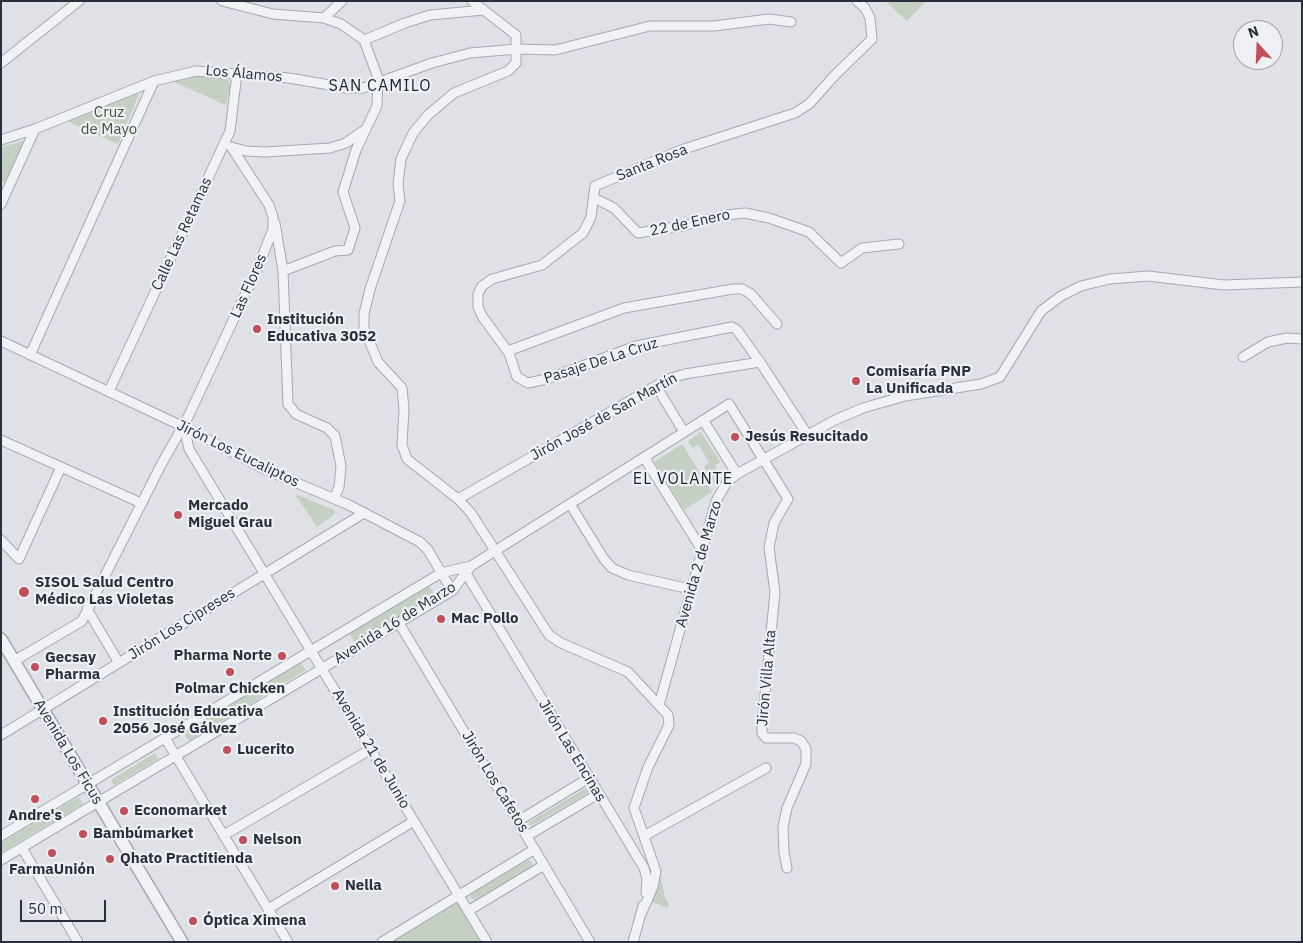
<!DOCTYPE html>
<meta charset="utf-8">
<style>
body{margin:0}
#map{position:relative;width:1303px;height:943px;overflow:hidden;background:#dfe1e7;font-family:"IBM Plex Sans",sans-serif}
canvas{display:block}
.frame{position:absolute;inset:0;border:2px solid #292f3c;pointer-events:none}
.north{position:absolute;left:1233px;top:20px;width:50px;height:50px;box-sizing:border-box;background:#eef0f4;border:1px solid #9fa3aa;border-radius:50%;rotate:340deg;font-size:14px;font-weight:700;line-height:20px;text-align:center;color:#292f3c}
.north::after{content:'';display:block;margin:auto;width:18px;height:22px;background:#c14f5a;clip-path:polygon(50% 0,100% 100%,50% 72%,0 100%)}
.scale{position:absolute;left:20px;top:900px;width:86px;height:22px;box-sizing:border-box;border:2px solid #292f3c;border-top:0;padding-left:6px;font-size:15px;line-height:18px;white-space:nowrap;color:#292f3c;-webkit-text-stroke:4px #eef0f4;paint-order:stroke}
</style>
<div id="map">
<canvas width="1303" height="943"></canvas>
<div class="frame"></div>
<div class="north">N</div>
<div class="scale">50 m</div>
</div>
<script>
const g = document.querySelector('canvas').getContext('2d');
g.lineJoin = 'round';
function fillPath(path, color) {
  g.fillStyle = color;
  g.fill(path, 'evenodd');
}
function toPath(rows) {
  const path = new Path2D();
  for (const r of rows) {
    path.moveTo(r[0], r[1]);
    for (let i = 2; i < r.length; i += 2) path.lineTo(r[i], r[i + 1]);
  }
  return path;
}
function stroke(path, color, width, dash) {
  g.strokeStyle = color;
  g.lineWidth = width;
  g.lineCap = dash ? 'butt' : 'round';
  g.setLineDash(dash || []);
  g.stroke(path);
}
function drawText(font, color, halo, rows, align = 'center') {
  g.font = font + ' "IBM Plex Sans",sans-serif';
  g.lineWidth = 4.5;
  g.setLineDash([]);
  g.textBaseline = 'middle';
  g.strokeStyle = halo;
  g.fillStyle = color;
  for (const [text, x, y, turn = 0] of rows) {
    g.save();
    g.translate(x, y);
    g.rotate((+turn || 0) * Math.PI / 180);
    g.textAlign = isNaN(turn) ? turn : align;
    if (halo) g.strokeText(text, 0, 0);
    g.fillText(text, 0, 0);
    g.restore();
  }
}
fillPath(toPath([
 [885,1,926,1,907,21],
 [201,75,218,75,229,81,230,87,226,105,172,81],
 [136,93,139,94,118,144,67,121],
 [24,141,5,183,1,181,1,147],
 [701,432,720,462,715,466,720,476,715,485,704,467,709,462,699,445,692,448,688,441],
 [682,444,712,492,684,510,654,462],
 [295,494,334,510,335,514,317,527],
 [429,586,435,595,355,643,349,633],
 [301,663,306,670,189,741,184,733],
 [155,753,158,759,114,785,111,780],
 [586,788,589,792,531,826,529,825,529,822],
 [79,797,83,804,1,853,1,843],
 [528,860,532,862,532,867,475,901,471,898,471,894],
 [660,872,665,898,669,904,668,908,652,902],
 [457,902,481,942,391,942]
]), '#c4d0c1');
const minor = toPath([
 [222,1,273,14,324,18,341,24,364,40,378,78,377,106,356,150,343,192,355,228,348,250,335,251,283,271],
 [472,1,516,35,516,63,508,71,454,93,428,115,413,133,401,159,398,184,400,201,370,289,364,314,364,328,378,362,402,388,404,409,402,445,407,459,458,499,471,513,549,635,561,643,628,672,668,715,669,725,648,767,634,808,656,871,653,887,642,912],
 [324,18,342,1],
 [364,40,405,23,430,15,484,10],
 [1,63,79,1],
 [1,140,35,129,154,81,196,71,289,78,347,88,363,88,432,63,470,53,517,49,555,50,650,26,714,26,769,19,791,22],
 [231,147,246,151,265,152,330,148,346,143,363,131],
 [594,198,614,208,638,233,682,226,726,215,745,213,769,218,809,232,841,263,862,248,899,244],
 [1,204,35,129],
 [275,223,283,271,288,404,296,414,327,428,335,436,341,466,339,487,334,499],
 [1,341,184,427,266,470,349,505,420,542,428,550,452,591],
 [508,351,624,308,733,289,742,289,751,294,777,324],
 [30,355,154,81],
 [1243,357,1268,342,1287,338,1302,339],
 [656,386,684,432],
 [109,391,230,131,237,73],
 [703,420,737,474],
 [184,427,189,449,487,942],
 [807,434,760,362,737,330,732,327,636,346,547,379,528,383,517,377,509,353,482,316,478,307,478,294,482,286,492,279,542,265,583,233,591,217,595,186,681,150,795,113,809,104,835,75,872,39,870,18,865,8,857,1],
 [1,440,141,503],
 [644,457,702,550],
 [458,499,668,379,685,374,760,362],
 [570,504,604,559,612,568,628,575,690,589],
 [1,540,19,559,61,467],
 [464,570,644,868,647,879,646,893],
 [87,609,119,663],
 [399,623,590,942],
 [14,661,82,621,161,465,188,417,259,265,273,229,273,217,269,205,232,148],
 [659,705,716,501,727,482,737,474,835,420,863,408,905,396,981,384,1000,377,1041,311,1061,296,1081,286,1110,279,1148,276,1224,285,1302,282],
 [1,735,364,513],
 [165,738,288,942],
 [518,821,589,778],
 [224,835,371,749],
 [1,836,441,573,471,566,729,404,788,499,774,523,769,548,775,592,762,725,762,733,766,738,794,738,801,741,806,749,806,764,787,808,783,827,784,852,787,868],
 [527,836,598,794],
 [644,836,766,768],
 [22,848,78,942],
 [1,860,452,591,471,566],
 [268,909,414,821],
 [468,911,544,865],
 [382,942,535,849],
 [633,942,643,906]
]);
const tertiary = toPath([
 [1,639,182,942]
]);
stroke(minor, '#a5a8b0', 11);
stroke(tertiary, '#a5a8b0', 14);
stroke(minor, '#f1f2f5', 9);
stroke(tertiary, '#f1f2f5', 11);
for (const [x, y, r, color] of [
 [257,329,5,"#c14f5a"],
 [856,381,5,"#c14f5a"],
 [735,437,5,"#c14f5a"],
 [178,515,5,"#c14f5a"],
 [24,592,6,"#c14f5a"],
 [441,619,5,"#c14f5a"],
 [282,656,5,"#c14f5a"],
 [35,667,5,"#c14f5a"],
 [230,672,5,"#c14f5a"],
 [103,721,5,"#c14f5a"],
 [227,750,5,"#c14f5a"],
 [35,799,5,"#c14f5a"],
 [124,811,5,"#c14f5a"],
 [83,834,5,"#c14f5a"],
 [243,840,5,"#c14f5a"],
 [52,853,5,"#c14f5a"],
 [110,859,5,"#c14f5a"],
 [335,886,5,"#c14f5a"],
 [193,921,5,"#c14f5a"]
]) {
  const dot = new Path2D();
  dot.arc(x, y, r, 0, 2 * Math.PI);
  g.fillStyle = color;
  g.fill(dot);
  stroke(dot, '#eef0f4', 2);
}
drawText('15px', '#292f3c', '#eef0f4', [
 ["Los Álamos",244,74,5],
 ["Santa Rosa",652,163,-22],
 ["22 de Enero",690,223,-12],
 ["Calle Las Retamas",182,234,-65],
 ["Las Flores",249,286,-66],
 ["Pasaje De La Cruz",601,361,-18],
 ["Jirón José de San Martín",604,417,-29],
 ["Jirón Los Eucaliptos",238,454,26],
 ["Avenida 2 de Marzo",699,564,-74],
 ["Avenida 16 de Marzo",395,623,-32],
 ["Jirón Los Cipreses",182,624,-32],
 ["Jirón Villa Alta",767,678,-85],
 ["Avenida 21 de Junio",371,749,59],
 ["Jirón Las Encinas",572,751,59],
 ["Avenida Los Ficus",68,752,59],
 ["Jirón Los Cafetos",495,782,59]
]);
drawText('15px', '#3c5638', '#eef0f4', [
 ["Cruz",109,113],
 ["de Mayo",109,130]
]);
drawText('bold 15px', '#292f3c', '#eef0f4', [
 ["Institución",267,320],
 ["Educativa 3052",267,337],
 ["Comisaría PNP",866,372],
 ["La Unificada",866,389],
 ["Jesús Resucitado",745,437],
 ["Mercado",188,506],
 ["Miguel Grau",188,523],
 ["SISOL Salud Centro",35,583],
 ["Médico Las Violetas",35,600],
 ["Mac Pollo",451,619],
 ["Pharma Norte",272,656,"right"],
 ["Gecsay",45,658],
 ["Pharma",45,675],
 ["Polmar Chicken",230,689,"center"],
 ["Institución Educativa",113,712],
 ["2056 José Gálvez",113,729],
 ["Lucerito",237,750],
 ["Economarket",134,811],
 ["Andre's",35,816,"center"],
 ["Bambúmarket",93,834],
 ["Nelson",253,840],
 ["Qhato Practitienda",120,859],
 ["FarmaUnión",52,870,"center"],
 ["Nella",345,886],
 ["Óptica Ximena",203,921]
], 'left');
g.letterSpacing = '1px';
drawText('16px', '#1b202d', '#eef0f4', [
 ["SAN CAMILO",380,86],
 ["EL VOLANTE",683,479]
]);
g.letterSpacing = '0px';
</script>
